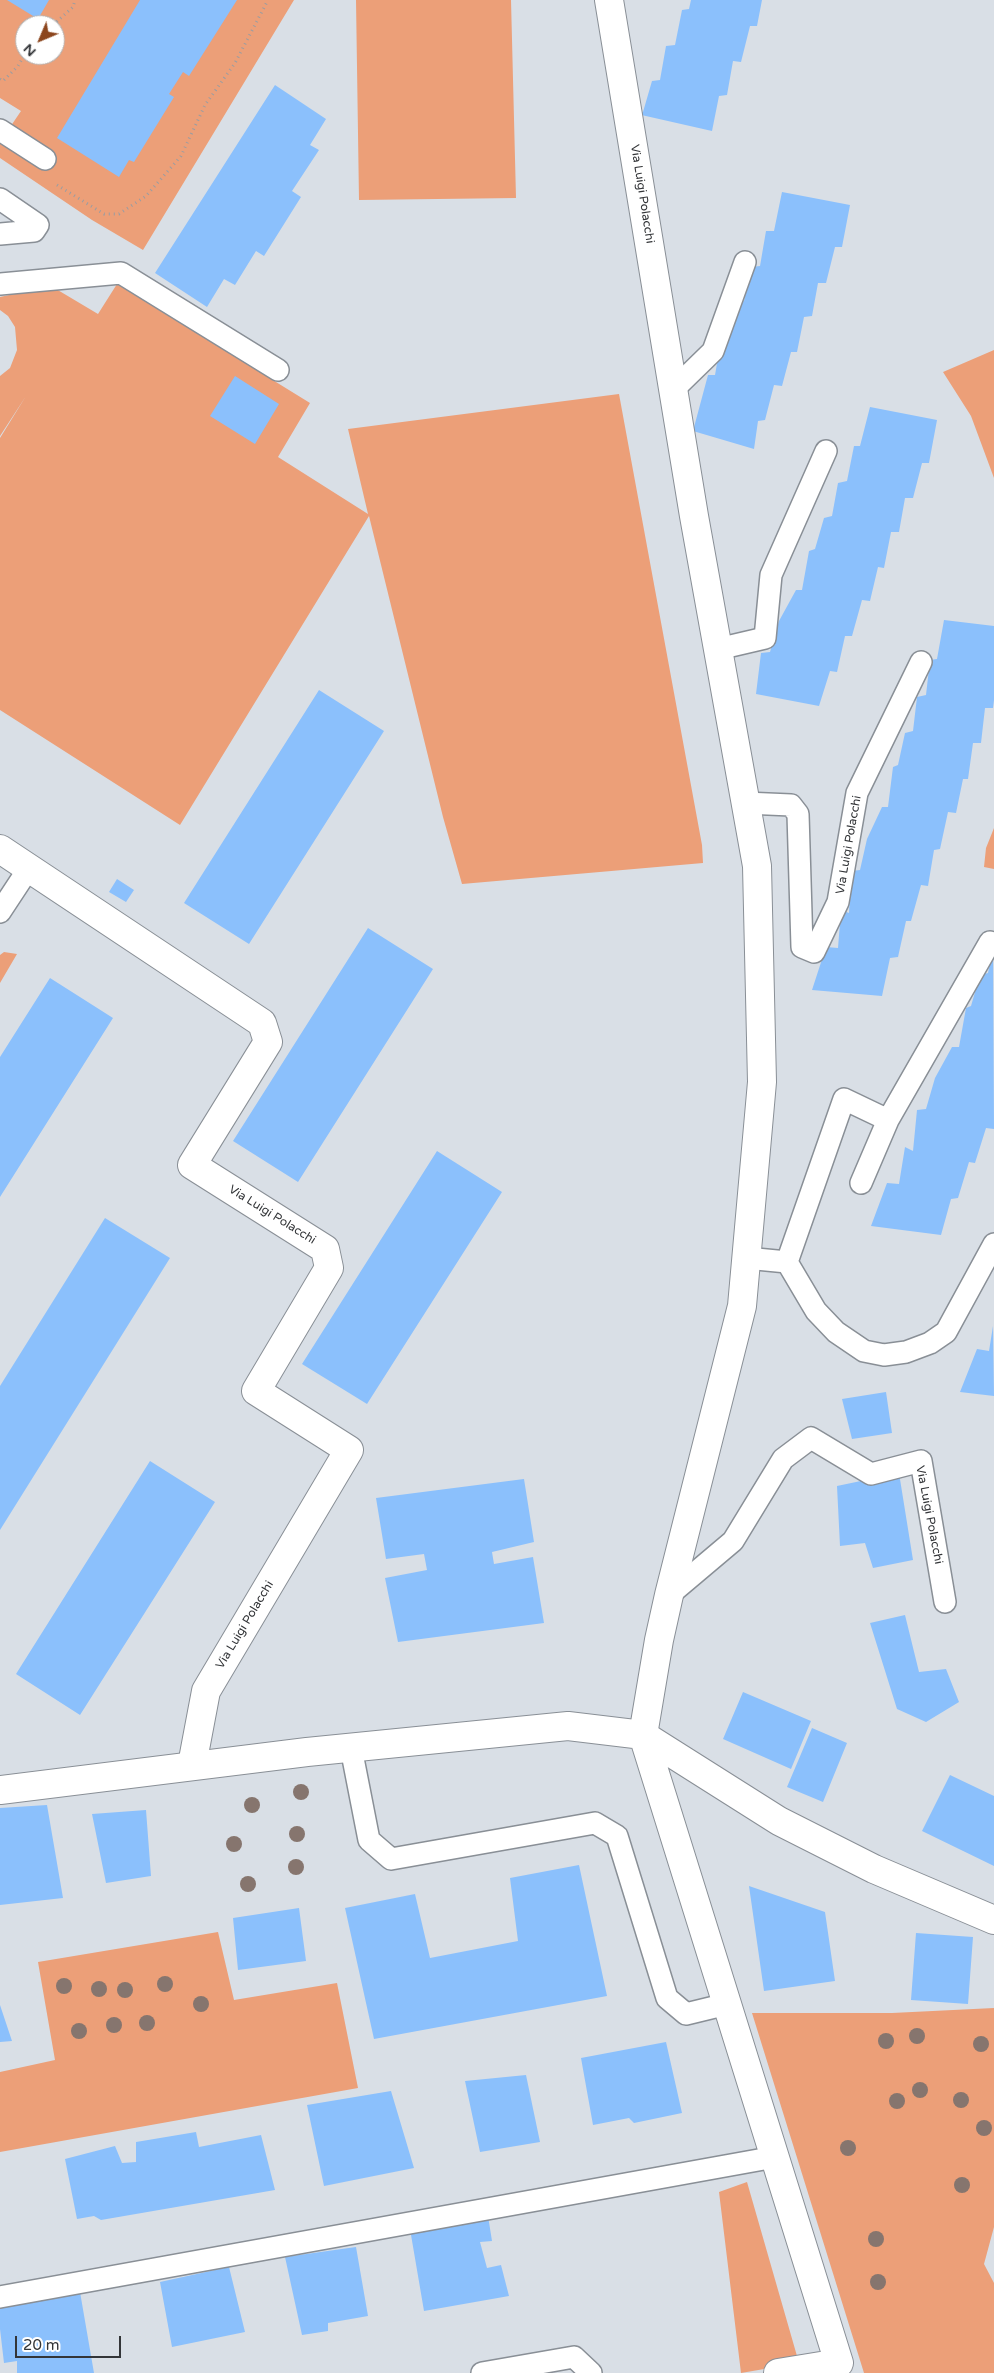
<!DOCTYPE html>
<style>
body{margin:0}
#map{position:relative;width:994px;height:2373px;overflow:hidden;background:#d9dfe6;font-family:"Varela Round",sans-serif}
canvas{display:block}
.north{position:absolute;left:15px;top:15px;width:50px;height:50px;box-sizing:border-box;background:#fff;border:1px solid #adaeaf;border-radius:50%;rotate:225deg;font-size:14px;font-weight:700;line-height:20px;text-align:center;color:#333538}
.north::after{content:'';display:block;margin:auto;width:18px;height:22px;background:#8c461e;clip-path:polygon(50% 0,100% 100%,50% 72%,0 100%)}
.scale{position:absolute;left:15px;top:2336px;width:106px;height:22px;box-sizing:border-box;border:2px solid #333538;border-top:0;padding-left:6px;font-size:15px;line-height:18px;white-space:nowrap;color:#333538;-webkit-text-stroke:4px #fff;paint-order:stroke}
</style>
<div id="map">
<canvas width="994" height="2373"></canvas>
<div class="north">N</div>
<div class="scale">20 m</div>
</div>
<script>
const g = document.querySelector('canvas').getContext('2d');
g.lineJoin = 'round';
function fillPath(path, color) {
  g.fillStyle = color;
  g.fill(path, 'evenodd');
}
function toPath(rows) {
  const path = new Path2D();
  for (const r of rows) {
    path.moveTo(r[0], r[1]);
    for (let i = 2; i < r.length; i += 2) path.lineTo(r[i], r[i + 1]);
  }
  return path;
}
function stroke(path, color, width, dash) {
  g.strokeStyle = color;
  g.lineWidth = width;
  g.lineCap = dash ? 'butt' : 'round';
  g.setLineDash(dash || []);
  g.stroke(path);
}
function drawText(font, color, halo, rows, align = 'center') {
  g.font = font + ' "Varela Round",sans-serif';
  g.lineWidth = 4;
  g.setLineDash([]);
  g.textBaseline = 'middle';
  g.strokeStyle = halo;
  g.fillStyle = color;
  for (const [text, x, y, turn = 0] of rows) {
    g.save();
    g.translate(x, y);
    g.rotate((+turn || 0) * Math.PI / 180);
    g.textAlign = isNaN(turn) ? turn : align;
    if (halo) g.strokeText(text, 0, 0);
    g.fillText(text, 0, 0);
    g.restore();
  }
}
fillPath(toPath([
 [0,0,294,0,143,250,92,220,0,158,0,142,21,111,0,98],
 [25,25,55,25,55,55,25,55],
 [356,0,511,0,516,198,359,200],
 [117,284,310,403,278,457,368,514,348,429,619,394,702,845,703,863,462,884,443,817,369,516,180,825,0,710,0,438,26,396,0,436,0,376,10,368,17,350,15,327,8,316,0,310,0,297,51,286,98,314],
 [994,350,994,478,971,416,943,372],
 [994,828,994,869,984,867,986,848],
 [4,952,17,954,0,983,0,955],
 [218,1932,234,2000,337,1983,358,2088,0,2152,0,2072,55,2060,38,1962],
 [994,2008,994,2227,984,2264,994,2283,994,2373,864,2373,752,2013,892,2013],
 [747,2182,799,2363,741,2373,719,2192]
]), '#ec9f78');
fillPath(toPath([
 [7,0,49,0,38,19],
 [140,0,237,0,189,76,183,72,169,94,174,97,134,162,129,160,119,177,57,138],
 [691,0,762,0,757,26,750,26,741,62,733,61,727,95,719,96,712,131,637,114,643,112,652,81,660,80,666,46,675,45,682,10,689,9],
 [275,85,326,119,310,145,319,150,292,191,301,197,264,256,256,251,235,285,224,279,207,307,155,273],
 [782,192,850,205,842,247,835,247,826,283,818,283,812,316,804,317,797,352,791,352,782,386,774,385,765,420,758,421,754,449,693,431,708,375,715,375,722,335,737,303,744,301,751,267,760,266,766,231,774,231],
 [235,376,279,404,255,444,210,416],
 [870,407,937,420,929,463,922,463,913,498,905,498,899,532,891,532,884,568,878,567,870,601,862,600,852,636,845,636,837,672,830,671,819,706,756,694,761,653,770,652,779,621,796,590,802,590,809,551,815,549,824,518,832,516,838,483,847,481,854,446,860,446],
 [944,620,994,626,994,700,993,708,985,708,981,743,973,743,968,779,963,779,956,813,948,812,940,849,934,850,928,886,921,885,911,921,906,921,898,957,890,958,882,996,812,990,826,947,838,948,841,910,849,913,851,871,860,870,867,839,882,807,888,807,893,767,898,765,905,733,913,731,917,697,926,695,930,660,937,659],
 [319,690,384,731,249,944,184,903],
 [117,879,134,890,126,902,109,892],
 [368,928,433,969,298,1182,233,1141],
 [993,947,994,1129,986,1128,975,1163,969,1162,958,1198,951,1199,941,1235,871,1226,887,1183,899,1184,905,1147,913,1151,917,1110,926,1109,935,1078,952,1047,959,1047,966,1008,971,1006,980,975,988,973],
 [50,978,113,1018,0,1197,0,1057],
 [437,1151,502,1192,367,1404,302,1364],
 [105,1218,170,1258,0,1530,0,1386],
 [993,1326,994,1396,960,1392,977,1349,989,1351],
 [886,1392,892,1433,852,1439,842,1399],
 [150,1461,215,1502,80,1715,16,1674],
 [899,1473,913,1560,873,1568,865,1543,840,1546,837,1486],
 [524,1479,534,1542,492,1552,494,1564,533,1557,544,1623,398,1642,385,1578,427,1570,424,1554,386,1559,376,1498],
 [905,1615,919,1672,946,1669,959,1702,926,1722,897,1709,870,1623],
 [743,1692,811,1721,791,1769,723,1739],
 [812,1728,847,1743,823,1802,787,1787],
 [950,1775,994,1796,994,1866,922,1831],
 [47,1805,63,1898,0,1905,0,1808],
 [146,1810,151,1876,106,1883,92,1814],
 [579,1865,607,1996,374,2039,345,1908,415,1894,430,1958,518,1941,510,1878],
 [749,1886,825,1912,835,1981,764,1991],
 [299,1908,306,1961,238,1970,233,1918],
 [916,1933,973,1937,968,2004,911,2000],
 [0,2005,12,2041,0,2042],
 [666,2042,682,2113,634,2123,629,2118,593,2125,581,2058],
 [526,2075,540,2142,480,2152,465,2081],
 [391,2091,414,2168,324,2186,307,2105],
 [196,2132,199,2147,261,2135,275,2190,101,2220,94,2216,77,2219,65,2159,115,2146,122,2163,136,2162,136,2142],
 [488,2216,492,2241,480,2242,487,2268,501,2265,509,2296,424,2311,410,2229],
 [356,2247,368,2316,328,2323,328,2331,302,2335,285,2257],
 [229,2267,245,2332,172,2347,160,2282],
 [80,2292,94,2373,17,2373,17,2361,4,2363,0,2329,0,2303]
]), '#8bc0fc');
const service = toPath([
 [0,130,45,159],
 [0,199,38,225,34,231,0,234],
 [0,284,121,273,278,370],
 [674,389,713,351,745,262],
 [718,649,765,638,771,575,826,451],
 [745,803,791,805,798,814,802,947,814,952,838,902,857,793,921,662],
 [0,912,29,868],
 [861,1183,888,1120],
 [746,1258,787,1262,844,1099,888,1120,990,942],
 [787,1262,816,1311,836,1332,864,1351,884,1355,906,1352,930,1343,946,1332,994,1244],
 [669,1595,733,1541,783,1459,811,1438,871,1474,921,1461,945,1602],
 [351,1748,369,1840,391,1859,595,1823,617,1836,667,1998,686,2014,727,2004],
 [0,2297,775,2157],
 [482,2373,574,2357,591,2373]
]);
const minor = toPath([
 [609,0,694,516,757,866,762,1082,742,1306,669,1595,659,1640,643,1735],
 [0,849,262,1023,268,1042,192,1165,325,1249,329,1268,256,1391,349,1450,206,1691,192,1765]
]);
const tertiary = toPath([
 [643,1735,839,2363,778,2373],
 [0,1790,307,1752,568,1726,643,1735,779,1821,874,1869,994,1920]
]);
stroke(service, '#898f96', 24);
stroke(minor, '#898f96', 30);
stroke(tertiary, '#898f96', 30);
stroke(toPath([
 [53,25,73,7,75,0],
 [0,79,3,81,18,66,25,54],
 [57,185,104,214,119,214,146,196,181,156,205,105,235,63,268,0]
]), '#999da2', 3, [1, 4]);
stroke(service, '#fff', 21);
stroke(minor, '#fff', 28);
stroke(tertiary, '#fff', 28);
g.fillStyle = '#86756e';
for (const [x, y] of [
 [301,1792],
 [252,1805],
 [297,1834],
 [234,1844],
 [296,1867],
 [248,1884],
 [165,1984],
 [64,1986],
 [99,1989],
 [125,1990],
 [201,2004],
 [147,2023],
 [114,2025],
 [79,2031],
 [917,2036],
 [886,2041],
 [981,2044],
 [920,2090],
 [961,2100],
 [897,2101],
 [984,2128],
 [848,2148],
 [962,2185],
 [876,2239],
 [878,2282]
]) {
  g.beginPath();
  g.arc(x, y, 8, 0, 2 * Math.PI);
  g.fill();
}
drawText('12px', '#333538', '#fff', [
 ["Via Luigi Polacchi",642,194,81],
 ["Via Luigi Polacchi",849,845,-80],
 ["Via Luigi Polacchi",272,1215,32],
 ["Via Luigi Polacchi",929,1515,79],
 ["Via Luigi Polacchi",245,1625,-59]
]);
</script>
